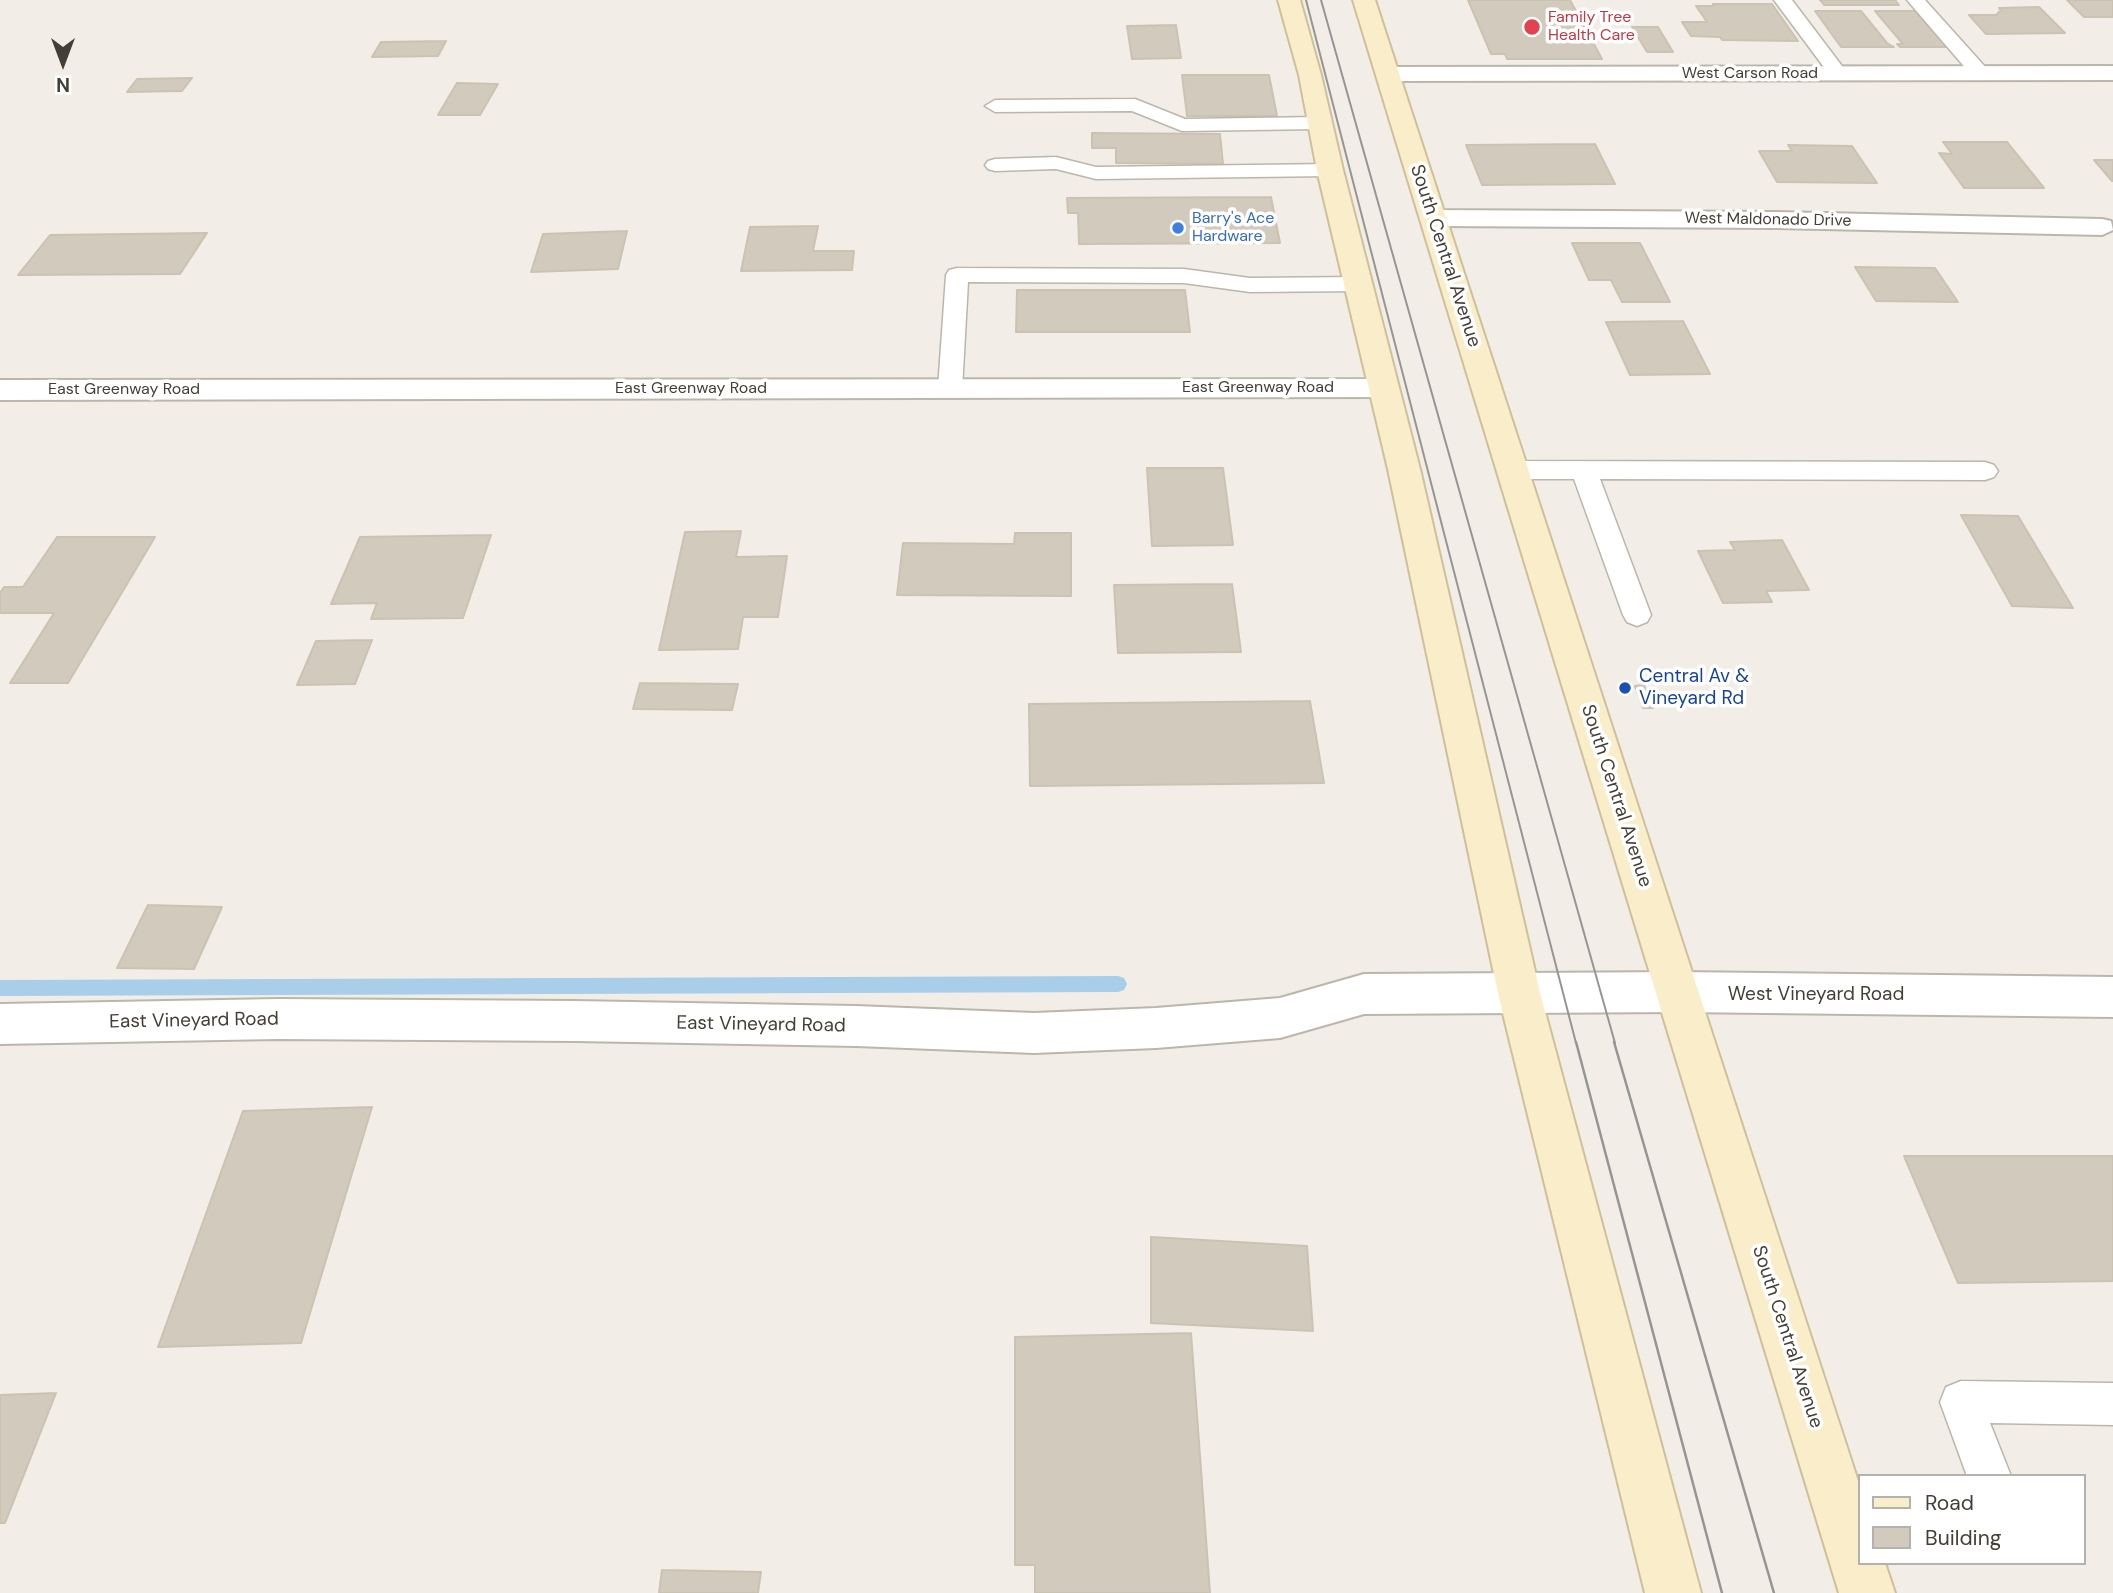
<!DOCTYPE html>
<style>
body{margin:0}
#map{position:relative;width:2113px;height:1593px;overflow:hidden;background:#f2eee7;font-family:"DM Sans",sans-serif}
canvas{display:block}
.legend{position:absolute;left:1858px;top:1474px;width:228px;height:91px;box-sizing:border-box;background:#fff;border:2px solid #b4b2af;margin:0;padding:9px 12px;list-style:none;font-size:21px;color:#443f36}
.legend li{display:flex;align-items:center;gap:14px;height:35px}
.legend b{width:35px;border:2px solid #b4b2af}
.north{position:absolute;left:28px;top:28px;width:70px;height:70px;-webkit-text-stroke:5px #fff;paint-order:stroke;rotate:180deg;font-size:19px;font-weight:700;line-height:28px;text-align:center;color:#443f36}
.north::after{content:'';display:block;margin:auto;width:24px;height:32px;background:#443f36;clip-path:polygon(50% 0,100% 100%,50% 72%,0 100%)}
</style>
<div id="map">
<canvas width="2113" height="1593"></canvas>
<ul class="legend">
<li><b style="height:9px;background:#f9eec9"></b>Road</li>
<li><b style="height:19px;background:#d2cabd"></b>Building</li>
</ul>
<div class="north">N</div>
</div>
<script>
const g = document.querySelector('canvas').getContext('2d');
g.lineJoin = 'round';
function toPath(rows) {
  const path = new Path2D();
  for (const r of rows) {
    path.moveTo(r[0], r[1]);
    for (let i = 2; i < r.length; i += 2) path.lineTo(r[i], r[i + 1]);
  }
  return path;
}
function fillPath(path, color) {
  g.fillStyle = color;
  g.fill(path, 'evenodd');
}
function stroke(path, color, width, dash) {
  g.strokeStyle = color;
  g.lineWidth = width;
  g.lineCap = dash ? 'butt' : 'round';
  g.setLineDash(dash || []);
  g.stroke(path);
}
function drawText(font, color, halo, rows, align = 'center') {
  g.font = font + ' "DM Sans",sans-serif';
  g.lineWidth = 7;
  g.setLineDash([]);
  g.textBaseline = 'middle';
  g.strokeStyle = halo;
  g.fillStyle = color;
  for (const [text, x, y, turn = 0] of rows) {
    g.save();
    g.translate(x, y);
    g.rotate((+turn || 0) * Math.PI / 180);
    g.textAlign = isNaN(turn) ? turn : align;
    if (halo) g.strokeText(text, 0, 0);
    g.fillText(text, 0, 0);
    g.restore();
  }
}
fillPath(toPath([
 [1118,976,1124,978,1127,984,1124,990,1118,992,0,996,0,980,1118,976]
]), '#a8cee9');
const building = toPath([
 [1468,0,1570,0,1602,59,1507,59,1505,54,1491,54,1468,0],
 [1820,0,1895,0,1899,5,1824,5,1820,0],
 [2067,0,2113,0,2113,17,2084,17,2067,0],
 [1713,4,1772,4,1798,41,1722,40,1720,37,1691,36,1682,22,1707,22,1696,6,1714,6,1713,4],
 [2039,7,2065,33,1986,34,1969,15,1996,15,2001,10,1999,8,2039,7],
 [1815,11,1861,11,1887,43,1894,47,1841,47,1815,11],
 [1875,11,1918,11,1950,47,1900,47,1897,44,1903,44,1875,11],
 [1176,25,1181,58,1132,59,1127,26,1176,25],
 [1632,27,1658,27,1673,52,1647,52,1632,27],
 [446,41,438,56,372,57,381,42,446,41],
 [1182,75,1269,75,1277,116,1187,116,1182,75],
 [192,78,182,91,127,92,137,79,192,78],
 [457,83,498,84,480,115,438,115,457,83],
 [1092,133,1220,134,1223,164,1116,163,1116,148,1092,148,1092,133],
 [1943,142,2007,142,2044,188,1964,188,1939,153,1952,154,1943,142],
 [1595,144,1615,184,1482,185,1466,145,1595,144],
 [1788,145,1852,146,1877,183,1777,182,1759,151,1792,151,1788,145],
 [2094,160,2113,160,2113,181,2112,181,2094,160],
 [1271,197,1280,243,1079,244,1078,213,1068,213,1067,198,1271,197],
 [818,226,813,251,854,251,852,270,741,271,750,227,818,226],
 [627,231,618,269,531,272,543,234,627,231],
 [207,233,180,274,18,275,50,235,207,233],
 [1572,243,1640,243,1670,302,1622,302,1611,280,1589,280,1572,243],
 [1855,267,1935,268,1958,302,1876,301,1855,267],
 [1017,290,1185,290,1190,332,1016,332,1017,290],
 [1683,321,1710,374,1630,375,1606,322,1683,321],
 [1147,468,1223,468,1233,545,1152,546,1147,468],
 [1961,515,2018,516,2073,608,2012,606,1961,515],
 [741,531,736,557,787,556,778,617,743,617,738,649,659,650,685,532,741,531],
 [1015,533,1071,533,1071,596,897,595,903,543,1014,544,1015,533],
 [491,535,463,618,371,619,377,603,331,604,360,537,491,535],
 [57,537,155,537,68,683,10,683,54,613,0,613,0,593,4,587,23,587,57,537],
 [1782,540,1809,590,1766,591,1772,602,1723,603,1698,551,1735,550,1730,542,1782,540],
 [1232,584,1241,652,1118,653,1114,585,1232,584],
 [372,640,355,684,297,685,316,641,372,640],
 [640,683,738,684,732,710,633,709,640,683],
 [1644,685,1653,708,1643,708,1635,686,1644,685],
 [1310,701,1324,783,1030,786,1029,704,1310,701],
 [148,905,222,907,194,969,117,968,148,905],
 [372,1107,301,1343,158,1347,243,1111,372,1107],
 [1904,1156,2113,1156,2113,1281,1958,1283,1904,1156],
 [1151,1237,1307,1246,1313,1331,1151,1323,1151,1237],
 [1191,1333,1210,1593,1035,1593,1035,1565,1015,1565,1015,1337,1191,1333],
 [56,1393,5,1523,0,1523,0,1395,56,1393],
 [662,1570,761,1572,758,1593,659,1593,662,1570]
]);
fillPath(building, '#d2cabd');
stroke(building, '#ccc2b1', 2);
const lane = toPath([
 [1774,0,1792,0,1848,74,1846,78,1832,78,1774,0],
 [1907,0,1925,0,1988,70,1990,74,1988,78,1974,78,1907,0],
 [1135,99,1185,119,1320,117,1330,123,1320,129,1182,131,1132,111,995,112,985,106,995,100,1135,99],
 [1056,157,1096,167,1330,164,1337,166,1340,170,1337,174,1330,176,1096,179,1056,169,995,171,988,169,985,165,988,161,995,159,1056,157],
 [957,268,1184,269,1250,278,1360,277,1368,279,1371,284,1368,289,1360,291,1250,292,1184,283,968,282,962,389,959,395,950,397,941,395,938,389,946,275,949,270,957,268],
 [1513,461,1985,462,1994,465,1998,471,1994,477,1985,480,1600,479,1651,615,1647,622,1637,626,1627,622,1623,615,1574,479,1513,479,1504,476,1500,470,1504,464,1513,461],
 [1961,1381,2113,1383,2113,1425,1990,1423,2011,1476,1967,1476,1940,1402,1946,1387,1961,1381]
]);
const street = toPath([
 [2113,66,2113,80,1387,81,1379,79,1376,74,1379,69,1387,67,2113,66],
 [1433,210,1775,212,2102,219,2111,221,2113,230,2102,235,1775,228,1433,226,1424,224,1420,218,1424,212,1433,210],
 [1383,379,1394,381,1398,388,1394,395,1383,397,0,400,0,380,1383,379],
 [1679,972,2113,977,2113,1017,1679,1012,1364,1014,1280,1038,1156,1048,1034,1053,856,1046,575,1041,278,1039,0,1044,0,1004,278,999,575,1001,856,1006,1034,1013,1156,1008,1280,998,1364,974,1679,972]
]);
const secondary = toPath([
 [1278,0,1300,0,1321,75,1343,170,1420,469,1540,993,1701,1593,1645,1593,1498,993,1388,469,1317,170,1299,75,1278,0],
 [1353,0,1375,0,1859,1484,1859,1563,1885,1563,1895,1593,1839,1593,1353,0]
]);
stroke(lane, '#bcb6aa', 3);
stroke(street, '#bcb6aa', 4);
stroke(secondary, '#cdc09a', 4);
fillPath(lane, '#fff');
fillPath(street, '#fff');
fillPath(secondary, '#f9eec9');
stroke(toPath([
 [1306,0,1576,1043],
 [1321,0,1615,1043]
]), '#959595', 2);
stroke(toPath([
 [1576,1042,1722,1593],
 [1614,1042,1774,1593]
]), '#959595', 2.5);
for (const [x, y, r, color] of [
 [1532,27,9,"#e0444e"],
 [1178,228,7,"#3f7fe0"],
 [1625,688,7,"#1a4fb4"]
]) {
  const dot = new Path2D();
  dot.arc(x, y, r, 0, 2 * Math.PI);
  g.fillStyle = color;
  g.fill(dot);
  stroke(dot, '#fff', 2.5);
}
drawText('16px', '#be3a42', '#fff', [
 ["Family Tree",1548,18],
 ["Health Care",1548,36]
], 'left');
drawText('16px', '#443f36', '#fff', [
 ["West Carson Road",1750,74],
 ["West Maldonado Drive",1768,220,1],
 ["East Greenway Road",1258,388],
 ["East Greenway Road",691,389],
 ["East Greenway Road",124,390]
]);
drawText('16px', '#366cbe', '#fff', [
 ["Barry's Ace",1192,219],
 ["Hardware",1192,237]
], 'left');
drawText('19px', '#443f36', '#fff', [
 ["South Central Avenue",1445,256,72],
 ["South Central Avenue",1616,796,72],
 ["West Vineyard Road",1816,995],
 ["East Vineyard Road",194,1021,-1],
 ["East Vineyard Road",761,1025,1],
 ["South Central Avenue",1787,1337,72]
]);
drawText('19px', '#164399', '#fff', [
 ["Central Av &",1639,677],
 ["Vineyard Rd",1639,699]
], 'left');
</script>
